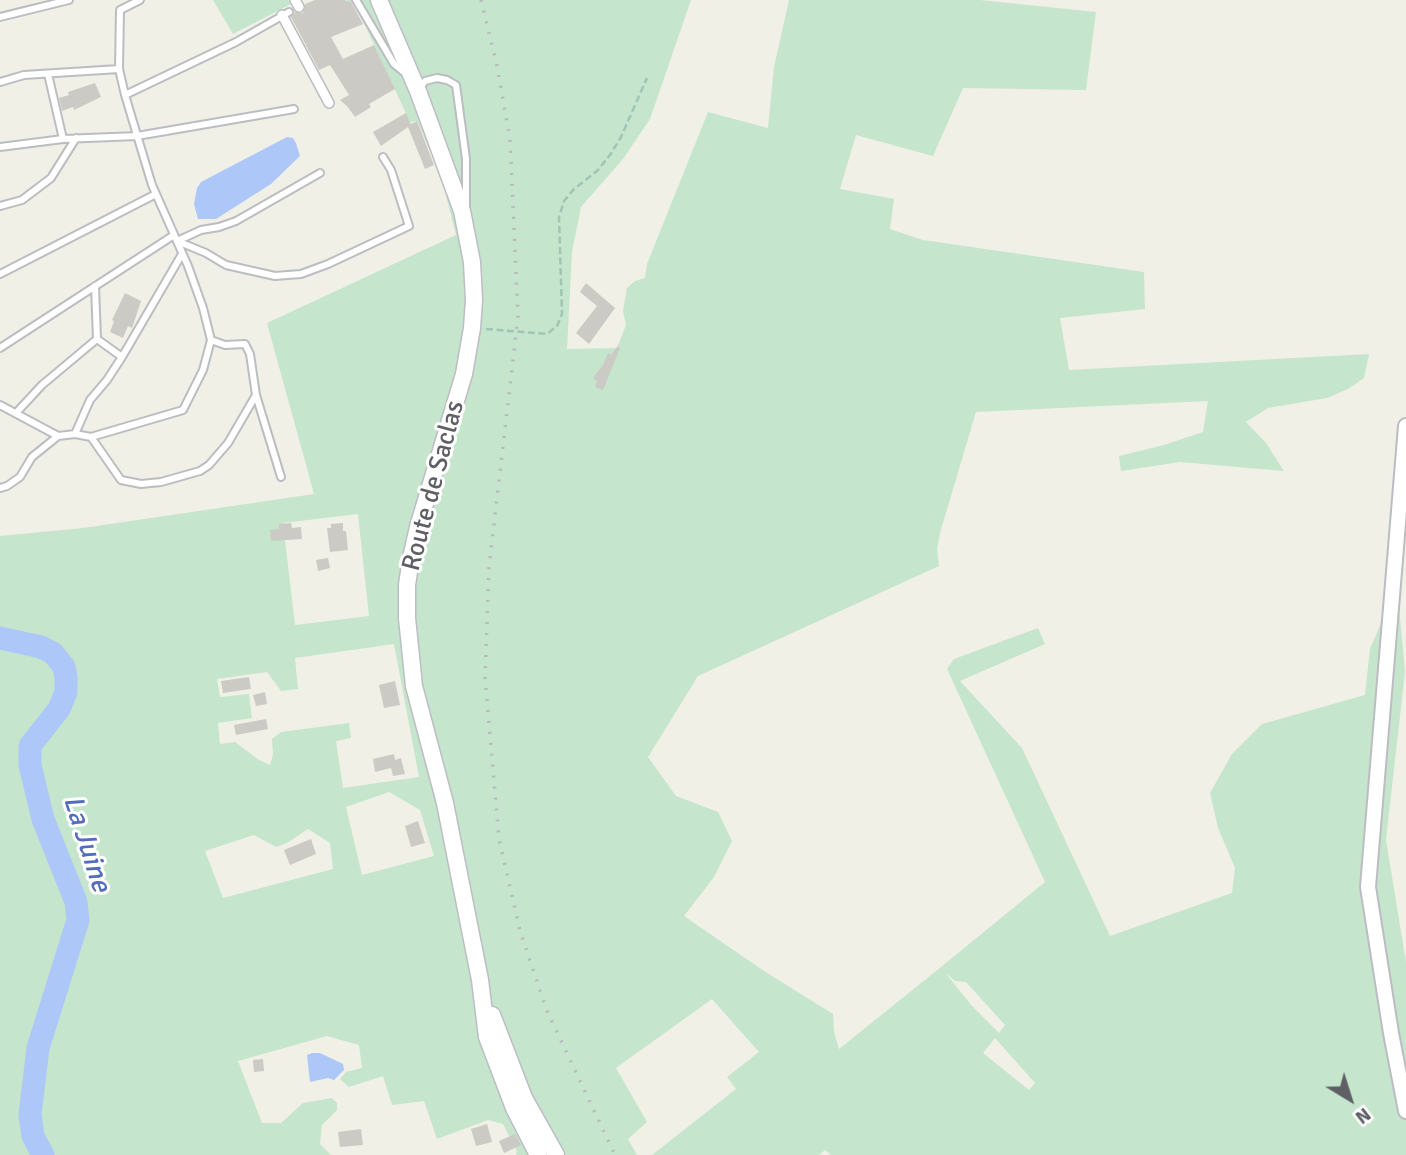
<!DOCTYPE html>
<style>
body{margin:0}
#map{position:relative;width:1406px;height:1155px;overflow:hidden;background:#f0f0e7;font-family:Signika,sans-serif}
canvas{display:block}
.north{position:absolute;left:1315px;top:1064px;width:70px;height:70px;-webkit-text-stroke:5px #fff;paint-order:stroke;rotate:142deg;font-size:19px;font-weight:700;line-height:28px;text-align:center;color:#5f6066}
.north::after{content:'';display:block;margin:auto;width:24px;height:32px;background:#5f6066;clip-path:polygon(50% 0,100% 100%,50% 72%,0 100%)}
</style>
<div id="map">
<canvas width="1406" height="1155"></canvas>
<div class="north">N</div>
</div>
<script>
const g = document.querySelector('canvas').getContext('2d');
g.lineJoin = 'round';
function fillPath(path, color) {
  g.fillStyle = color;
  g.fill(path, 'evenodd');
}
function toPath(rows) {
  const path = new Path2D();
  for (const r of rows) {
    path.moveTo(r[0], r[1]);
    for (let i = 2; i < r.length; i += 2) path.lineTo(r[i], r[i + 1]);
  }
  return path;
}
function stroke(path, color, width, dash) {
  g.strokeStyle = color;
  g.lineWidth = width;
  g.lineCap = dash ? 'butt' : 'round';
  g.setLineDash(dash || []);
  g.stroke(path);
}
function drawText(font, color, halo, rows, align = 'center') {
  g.font = font + ' Signika,sans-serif';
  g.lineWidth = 6;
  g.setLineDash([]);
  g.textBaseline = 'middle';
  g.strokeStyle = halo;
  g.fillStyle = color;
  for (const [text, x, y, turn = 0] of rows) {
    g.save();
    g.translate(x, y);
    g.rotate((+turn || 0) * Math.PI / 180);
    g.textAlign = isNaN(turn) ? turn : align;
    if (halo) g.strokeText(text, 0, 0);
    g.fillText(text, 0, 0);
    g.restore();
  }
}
fillPath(toPath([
 [213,0,288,0,291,4,233,34],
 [346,0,691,0,650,119,623,159,581,207,572,252,567,349,617,348,626,325,623,311,627,288,635,281,645,278,647,264,708,112,768,128,774,67,789,0,980,0,1096,12,1086,90,963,88,933,156,856,135,840,189,894,199,890,229,923,240,1144,272,1145,309,1060,318,1069,370,1369,354,1364,378,1348,389,1327,398,1268,408,1246,422,1266,443,1284,471,1180,462,1121,471,1119,456,1164,445,1203,432,1208,401,976,412,940,533,937,549,939,566,698,676,648,757,676,796,718,812,732,841,714,877,684,916,764,971,833,1014,834,1032,839,1049,941,967,1045,882,947,669,954,659,1038,628,1045,644,960,681,1022,748,1110,936,1232,893,1235,868,1218,828,1210,793,1232,754,1262,724,1365,695,1370,649,1397,585,1405,672,1386,840,1406,962,1406,1155,831,1155,825,1150,819,1155,652,1155,736,1089,727,1077,759,1052,712,999,616,1068,647,1122,628,1139,637,1155,516,1155,517,1151,503,1124,488,1120,437,1139,424,1101,392,1105,383,1076,349,1087,340,1079,346,1072,362,1068,359,1045,327,1036,238,1061,262,1123,281,1123,303,1103,332,1098,337,1103,337,1110,322,1125,320,1144,331,1155,0,1155,0,536,83,528,314,494,267,323,456,235,441,176,417,121,410,122,355,4],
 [358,514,369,616,295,625,283,523],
 [394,644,419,777,343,788,336,741,351,738,349,723,281,732,272,739,273,755,270,765,259,760,235,742,220,744,218,723,252,718,249,694,220,697,217,679,267,672,281,691,298,689,295,658],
 [389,792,420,810,434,856,362,875,346,807],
 [308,829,330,843,333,869,223,898,205,851,254,835,276,847,287,843],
 [945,972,955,981,966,982,1005,1025,999,1033,971,1005],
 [995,1038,1035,1083,1029,1090,983,1053]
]), '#c6e5cd');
fillPath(toPath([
 [287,137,293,138,296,143,300,156,271,184,216,219,198,219,194,204,197,188,201,182],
 [312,1053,320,1053,343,1064,344,1070,334,1080,328,1078,310,1082,307,1055]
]), '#aec7f9');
stroke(toPath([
 [0,638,41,647,53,653,64,667,66,677,66,692,59,709,30,746,30,765,43,819,76,902,78,920,38,1048,30,1115,33,1136,43,1155]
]), '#aec7f9', 23);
fillPath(toPath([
 [315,0,344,0,351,2,363,24,331,37,343,59,374,45,395,89,369,104,371,107,355,117,347,106,340,100,349,95,330,65,319,70,291,17,295,12,303,13,305,4],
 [95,83,101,97,74,110,73,107,62,111,59,98,69,95,68,92],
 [406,113,411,124,417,121,434,165,425,169,408,127,381,146,373,132],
 [586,283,615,308,589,344,576,333,597,306,580,292],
 [125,293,141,301,132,328,128,326,123,338,110,332,114,321,112,320],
 [618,346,620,348,603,390,595,387,597,381,593,378,603,365,608,353,611,355],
 [291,523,292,528,301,527,302,539,271,541,270,530,279,529,279,524],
 [343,523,343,531,346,531,348,550,330,552,327,528,331,528,331,524],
 [328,558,330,568,318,571,316,560],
 [249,677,251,689,223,693,221,681],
 [395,681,400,705,384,708,379,685],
 [265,692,267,704,256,706,253,695],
 [266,719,268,729,236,735,234,725],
 [394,754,395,760,401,758,405,774,393,776,391,768,375,772,373,759],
 [418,821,425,843,411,847,405,826],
 [311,839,316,854,290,865,284,850],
 [263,1059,264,1071,254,1072,253,1060],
 [487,1124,492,1142,476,1146,471,1129],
 [361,1129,363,1145,340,1147,338,1132],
 [515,1134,521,1145,504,1153,499,1141]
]), '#cbcac4');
const service = toPath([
 [140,0,120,10,119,69,125,95,236,42,289,12],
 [356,0,394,64,405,73],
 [0,17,69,0],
 [48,74,63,139,137,136,294,109],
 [0,82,24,75,119,69],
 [419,89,425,81,437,78,447,80,456,85,466,159,466,209],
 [0,147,63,139],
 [0,206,22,200,51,178,76,138],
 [177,241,206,253,226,265,275,276,301,274,328,264,409,226,391,170,383,157],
 [177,241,201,230,219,227,236,221,320,173],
 [0,274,156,194],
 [211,340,225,345,245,344,250,354,256,395,281,477],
 [0,348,174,235],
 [122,357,182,254],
 [0,405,58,436,75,434,91,437,183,410,203,370,211,340,203,308,188,266,152,185,125,95],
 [16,413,42,385,97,339],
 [75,434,90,400,107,380,122,357,97,339,95,286],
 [91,437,121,480,141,484,161,482,200,471,209,465,228,443,256,395],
 [0,488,7,486,20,477,32,457,58,436]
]);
const pedestrian = toPath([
 [295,0,299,7],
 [282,15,329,103]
]);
const tertiary = toPath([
 [1406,426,1368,887,1391,1033,1406,1111]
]);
const secondary = toPath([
 [379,0,418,91,462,211,472,262,474,300,472,328,464,374,418,527,411,558,407,585,407,618,414,686,445,803,480,980,487,1037,514,1108,538,1155],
 [492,1015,524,1098,556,1155]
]);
stroke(service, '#bcbdc2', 10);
stroke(pedestrian, '#bcbdc2', 12);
stroke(tertiary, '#bcbdc2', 18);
stroke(secondary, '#bcbec4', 19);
stroke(toPath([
 [486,329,547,334,557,326,562,314,559,217,564,201,574,189,597,171,610,155,621,137,647,78]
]), '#a0c5b3', 2.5, [7, 3.5]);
stroke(service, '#fff', 6);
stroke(pedestrian, '#fff', 9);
stroke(tertiary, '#fff', 14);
stroke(secondary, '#fff', 16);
stroke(toPath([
 [481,0,497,66,510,139,518,317,489,567,485,677,499,839,520,931,547,1011,615,1155]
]), '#b9b9ba', 3.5, [2, 9]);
drawText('26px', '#5f6066', '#fff', [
 ["Route de Saclas",434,486,-75]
]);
drawText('italic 28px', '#516dbc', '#fff', [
 ["La Juine",86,844,72]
]);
</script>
